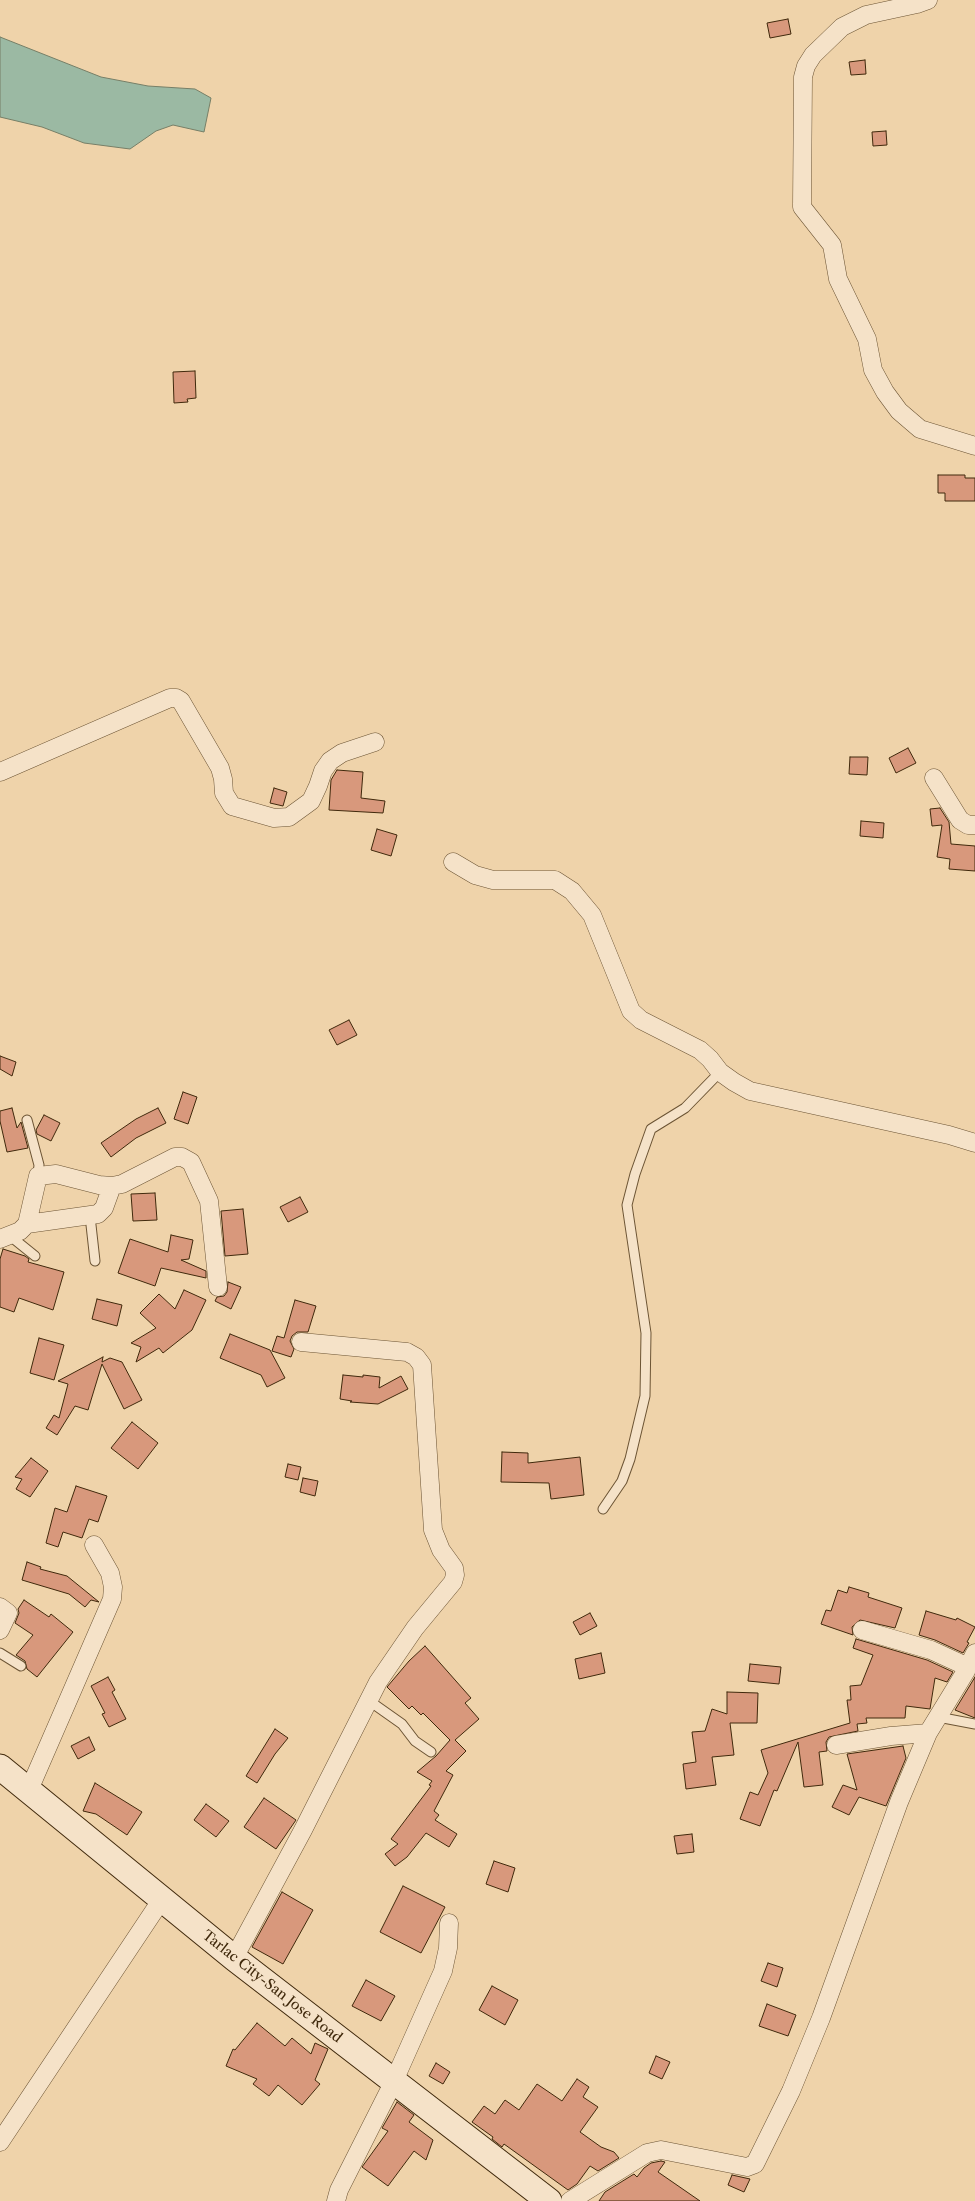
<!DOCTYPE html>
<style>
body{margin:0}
canvas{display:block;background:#efd3aa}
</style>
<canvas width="975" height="2201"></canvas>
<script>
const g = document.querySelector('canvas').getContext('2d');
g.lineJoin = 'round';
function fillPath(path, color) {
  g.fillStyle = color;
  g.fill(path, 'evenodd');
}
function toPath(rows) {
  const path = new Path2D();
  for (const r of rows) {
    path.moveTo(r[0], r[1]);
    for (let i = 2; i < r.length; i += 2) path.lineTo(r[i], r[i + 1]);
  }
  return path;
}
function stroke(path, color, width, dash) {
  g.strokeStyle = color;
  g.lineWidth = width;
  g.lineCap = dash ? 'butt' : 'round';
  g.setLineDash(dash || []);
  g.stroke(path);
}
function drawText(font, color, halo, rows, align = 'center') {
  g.font = font + ' "Libre Caslon Text",serif';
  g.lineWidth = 4;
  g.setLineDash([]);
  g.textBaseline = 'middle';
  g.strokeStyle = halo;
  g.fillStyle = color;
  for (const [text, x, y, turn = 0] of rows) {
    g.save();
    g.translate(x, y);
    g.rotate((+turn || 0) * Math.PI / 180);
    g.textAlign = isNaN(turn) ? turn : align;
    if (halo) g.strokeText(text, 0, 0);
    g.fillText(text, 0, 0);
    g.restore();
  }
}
const water = toPath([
 [0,37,101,77,148,86,195,89,211,98,204,132,173,125,156,131,130,149,84,143,42,127,0,117,0,37]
]);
fillPath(water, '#9bb9a3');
stroke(water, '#777f67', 1);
const building = toPath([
 [788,19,791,34,770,38,767,23,788,19],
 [865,60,866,74,851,75,849,62,865,60],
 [886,131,887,145,873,146,872,132,886,131],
 [195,371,196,398,187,399,188,402,174,403,173,372,195,371],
 [938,475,965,475,965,478,975,478,975,501,945,501,945,493,938,493,938,475],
 [908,748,916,763,896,773,889,758,908,748],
 [850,757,868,757,867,775,849,774,850,757],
 [337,770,363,772,361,798,385,801,383,813,329,810,331,780,337,770],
 [274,788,287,792,283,806,270,803,274,788],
 [940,808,949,822,951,844,975,846,975,871,949,869,950,859,937,857,942,825,932,826,930,809,940,808],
 [861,821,884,823,883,838,860,836,861,821],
 [377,829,397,835,391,856,371,850,377,829],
 [349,1020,357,1035,337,1045,329,1030,349,1020],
 [0,1056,16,1062,12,1076,0,1069,0,1056],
 [183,1092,197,1097,188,1124,174,1119,183,1092],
 [12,1108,17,1128,21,1122,28,1148,7,1152,0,1121,0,1111,12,1108],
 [158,1108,166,1123,136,1138,111,1157,101,1143,136,1119,158,1108],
 [44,1115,60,1123,51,1141,37,1134,36,1130,44,1115],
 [155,1193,157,1220,133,1221,131,1194,155,1193],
 [300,1197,308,1212,288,1222,280,1207,300,1197],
 [243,1209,248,1254,225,1256,221,1211,243,1209],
 [171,1235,193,1240,189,1259,181,1260,206,1271,206,1278,161,1268,155,1286,118,1273,130,1239,168,1252,171,1235],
 [3,1249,25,1256,29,1259,28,1262,64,1272,53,1310,19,1298,14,1312,0,1307,0,1259,3,1249],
 [228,1282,241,1287,231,1309,215,1301,217,1297,224,1296,227,1292,228,1282],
 [184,1290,206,1300,192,1330,163,1353,159,1348,136,1362,141,1347,131,1343,156,1328,140,1313,159,1294,175,1309,184,1290],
 [97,1299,122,1305,117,1326,92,1319,97,1299],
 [295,1300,316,1306,308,1332,297,1332,292,1336,290,1341,294,1349,291,1357,272,1351,277,1336,284,1338,295,1300],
 [230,1334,270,1350,285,1378,267,1387,261,1375,220,1358,230,1334],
 [39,1338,64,1345,54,1380,30,1373,39,1338],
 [103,1357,102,1362,110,1358,122,1362,142,1400,124,1409,102,1364,88,1410,75,1406,57,1435,46,1428,54,1415,59,1418,68,1384,58,1381,103,1357],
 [343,1375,363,1377,363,1375,380,1377,379,1388,401,1376,408,1389,378,1404,350,1402,352,1401,340,1399,343,1375],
 [132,1422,158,1443,138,1469,111,1448,132,1422],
 [502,1452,528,1453,528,1463,580,1457,584,1495,551,1499,549,1483,501,1482,502,1452],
 [31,1458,48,1471,30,1497,16,1489,22,1479,15,1477,31,1458],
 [288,1464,301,1467,298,1480,285,1477,288,1464],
 [303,1478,318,1481,315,1496,300,1492,303,1478],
 [76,1486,107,1496,98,1522,89,1519,82,1538,63,1532,58,1547,46,1543,55,1508,67,1512,76,1486],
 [27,1562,41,1567,40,1569,67,1576,99,1602,91,1600,85,1607,69,1594,22,1580,27,1562],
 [849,1587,869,1593,868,1597,902,1608,895,1628,860,1620,852,1627,853,1635,821,1624,826,1610,831,1611,838,1590,847,1593,849,1587],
 [24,1600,49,1617,51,1614,73,1632,37,1677,27,1669,25,1661,16,1655,33,1635,15,1623,19,1613,18,1609,24,1600],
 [926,1611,956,1620,957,1618,975,1627,967,1642,969,1643,963,1653,935,1640,919,1635,926,1611],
 [590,1613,597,1626,580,1635,573,1622,590,1613],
 [856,1639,927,1660,953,1672,947,1682,935,1678,930,1709,906,1706,905,1718,866,1718,867,1723,857,1724,858,1731,829,1737,826,1742,827,1751,819,1752,823,1785,804,1787,798,1742,777,1791,774,1790,760,1826,740,1819,750,1792,758,1795,768,1773,761,1750,850,1723,847,1700,851,1700,850,1686,861,1685,873,1655,853,1648,856,1639],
 [425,1646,471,1698,465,1703,479,1719,455,1740,466,1751,446,1771,453,1775,434,1811,439,1815,435,1820,457,1834,449,1847,426,1833,407,1857,395,1866,385,1854,398,1844,391,1839,431,1786,429,1785,432,1781,417,1772,436,1756,450,1740,423,1713,421,1715,412,1706,409,1709,387,1687,409,1661,425,1646],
 [601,1653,605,1673,579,1679,575,1659,601,1653],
 [750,1664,781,1667,779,1684,748,1681,750,1664],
 [108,1677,115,1690,112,1692,126,1719,109,1727,102,1714,105,1713,91,1686,108,1677],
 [975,1677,975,1718,955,1710,975,1677],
 [727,1692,758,1693,757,1723,730,1723,734,1755,712,1757,716,1785,686,1789,683,1764,696,1762,692,1732,705,1731,712,1709,727,1714,727,1692],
 [275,1729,288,1738,275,1754,257,1783,246,1776,275,1729],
 [89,1737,95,1750,78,1759,71,1746,89,1737],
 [903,1746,906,1758,886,1806,859,1797,849,1815,832,1807,843,1785,857,1790,847,1754,903,1746],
 [95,1783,142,1812,127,1835,96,1814,83,1811,95,1783],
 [264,1798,296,1820,276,1849,244,1827,264,1798],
 [206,1804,229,1821,216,1837,194,1820,206,1804],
 [692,1834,694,1852,677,1854,674,1836,692,1834],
 [494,1861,515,1868,508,1892,486,1884,494,1861],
 [403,1886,445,1907,421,1953,380,1932,403,1886],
 [282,1892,313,1910,283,1964,252,1947,282,1892],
 [768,1963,783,1968,777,1987,761,1981,768,1963],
 [366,1980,395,1996,381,2021,352,2006,366,1980],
 [492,1986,518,2000,505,2025,479,2010,492,1986],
 [767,2004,796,2015,788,2036,759,2026,767,2004],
 [257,2023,285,2046,292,2038,311,2054,315,2043,328,2049,315,2080,320,2084,302,2105,278,2085,269,2096,253,2084,257,2079,226,2066,233,2049,235,2050,257,2023],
 [656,2056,670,2062,662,2079,649,2073,656,2056],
 [436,2063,450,2072,443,2084,429,2076,436,2063],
 [577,2079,589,2087,583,2097,598,2107,580,2132,601,2147,614,2152,619,2158,598,2171,590,2166,577,2184,568,2190,504,2144,502,2147,492,2139,493,2137,472,2122,484,2106,495,2114,505,2100,519,2110,537,2084,562,2101,577,2079],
 [397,2102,414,2115,409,2122,433,2140,426,2160,414,2151,388,2186,362,2167,388,2131,382,2128,397,2102],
 [661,2161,665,2162,658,2172,700,2201,599,2201,605,2192,634,2174,637,2177,644,2168,651,2163,661,2161],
 [732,2175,750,2179,744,2192,728,2185,732,2175]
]);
fillPath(building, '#d8987c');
stroke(building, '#40290c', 1);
const service = toPath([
 [27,1120,39,1165,38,1176],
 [90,1216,95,1261],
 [9,1235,35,1256],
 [603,1509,622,1481,630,1459,645,1396,646,1333,627,1205,635,1174,651,1129,685,1108,720,1072],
 [0,1653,21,1666],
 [368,1700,402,1724,415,1741,431,1752],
 [938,1717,975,1724]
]);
const minor = toPath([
 [928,0,917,4,866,15,842,27,813,55,806,66,803,77,802,207,832,245,838,279,867,339,873,370,885,392,899,411,920,429,975,446],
 [0,772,170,698,176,698,181,701,220,768,223,779,224,793,232,806,274,818,289,817,311,801,318,786,323,771,330,761,342,753,375,742],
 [934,778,960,820,968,825,975,825],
 [453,862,475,875,493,880,555,880,572,891,592,915,631,1011,641,1020,700,1050,710,1059,720,1072,734,1082,750,1091,949,1135,975,1143],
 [27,1224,98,1214,104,1208,112,1186],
 [0,1239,20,1231,27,1224,38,1176,56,1174,99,1185,112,1186,122,1184,175,1157,182,1157,191,1162,209,1201,218,1287],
 [0,1607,8,1613,0,1630],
 [862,1630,931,1650,968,1667],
 [836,1745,891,1736,928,1733],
 [29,1790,112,1599,113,1587,110,1573,94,1545],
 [234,1958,303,1830,378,1682,415,1628,453,1582,455,1575,454,1568,441,1550,433,1530,422,1365,416,1357,407,1352,301,1342],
 [0,2142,162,1899],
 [336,2201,339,2190,394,2081,443,1971,448,1948,449,1923],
 [570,2201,647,2153,661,2150,747,2167,755,2164,791,2091,821,2018,899,1802,928,1733,966,1671,975,1653]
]);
const secondary = toPath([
 [0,1767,234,1958,549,2201]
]);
stroke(service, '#6c5434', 11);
stroke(minor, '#6c5434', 19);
stroke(secondary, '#40290c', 27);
stroke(service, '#f5e2c8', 9);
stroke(minor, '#f5e2c8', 18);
stroke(secondary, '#f5e2c8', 25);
drawText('14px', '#40290c', '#f5e2c8', [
 ["Tarlac City-San Jose Road",272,1987,38]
]);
</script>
